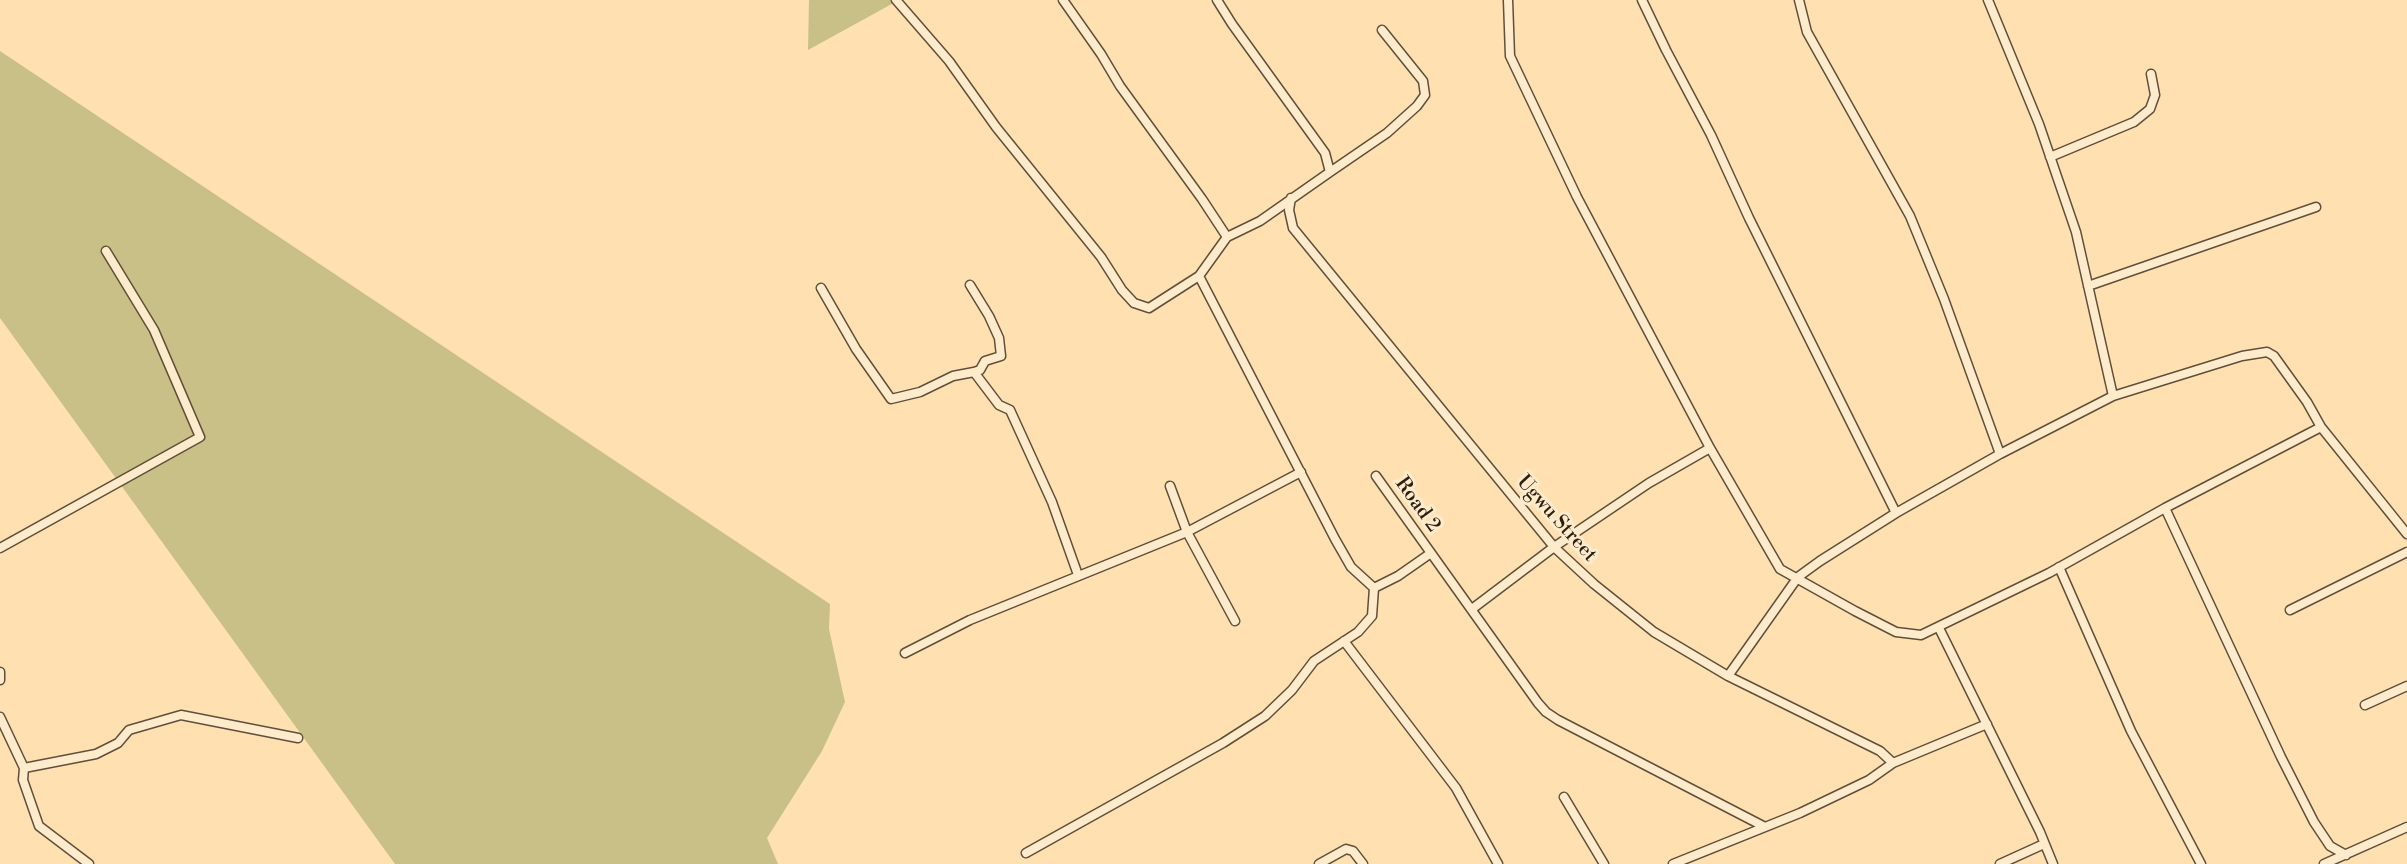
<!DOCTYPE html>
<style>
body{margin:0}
canvas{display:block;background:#fee0b1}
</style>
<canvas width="2407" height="864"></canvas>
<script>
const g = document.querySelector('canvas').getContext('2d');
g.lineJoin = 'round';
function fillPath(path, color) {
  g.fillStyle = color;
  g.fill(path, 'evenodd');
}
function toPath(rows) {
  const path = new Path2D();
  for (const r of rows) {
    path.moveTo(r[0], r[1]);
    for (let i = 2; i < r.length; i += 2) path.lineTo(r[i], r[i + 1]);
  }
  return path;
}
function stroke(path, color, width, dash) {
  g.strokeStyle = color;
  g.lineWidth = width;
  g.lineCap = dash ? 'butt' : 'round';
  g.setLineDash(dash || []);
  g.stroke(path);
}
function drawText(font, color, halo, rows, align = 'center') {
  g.font = font + ' "Libre Bodoni",serif';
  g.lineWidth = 6;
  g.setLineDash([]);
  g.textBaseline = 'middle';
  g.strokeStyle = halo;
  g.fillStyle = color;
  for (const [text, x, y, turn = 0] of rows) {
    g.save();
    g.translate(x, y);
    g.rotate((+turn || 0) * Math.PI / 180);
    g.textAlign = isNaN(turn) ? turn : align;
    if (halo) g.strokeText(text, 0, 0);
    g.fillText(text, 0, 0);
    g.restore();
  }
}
fillPath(toPath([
 [809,0,899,0,808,50],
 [0,51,830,604,829,629,845,702,822,751,767,838,778,864,395,864,0,318]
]), '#c8c086');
const minor = toPath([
 [896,0,949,61,996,127,1101,257,1122,290,1134,303,1149,308,1199,276,1227,237,1260,221,1330,172,1325,153,1232,24,1217,0],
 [1063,0,1101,54,1120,86,1202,199,1227,237],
 [1508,0,1510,56,1577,197,1710,448,1780,569,1855,611,1896,632,1921,635,2049,573,2165,508,2321,427],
 [1642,0,1666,50,1711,135,1749,218,1896,513],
 [1799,0,1807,32,1910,216,1944,299,2000,454],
 [1988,0,2039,124,2076,232,2113,396],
 [2050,157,2134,122,2150,109,2155,95,2151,74],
 [1330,172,1387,133,1417,106,1425,95,1423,81,1382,30],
 [1291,198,1289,210,1293,228,1554,547,1594,584,1654,632,1728,676,1880,751,1893,763],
 [1199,276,1335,539,1351,567,1374,588],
 [970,285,989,316,999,338,1001,356,985,361,980,370,974,372],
 [2088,286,2316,207],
 [821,288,856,349,891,399,920,392,953,376,974,372,999,405,1010,410,1052,502,1078,575],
 [1376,476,1538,703,1546,712,1558,720,1765,827],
 [1170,486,1187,532,1235,621],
 [2165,508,2281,757,2314,822,2330,846,2346,855],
 [0,548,200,437,154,330,106,251],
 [2059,567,2131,731,2201,864],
 [1472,609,1554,547,1649,483,1710,448],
 [2290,610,2407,552],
 [1939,628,2040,832,2053,864],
 [1344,641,1456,788,1498,864],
 [905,653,970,620,1187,532,1301,472],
 [0,672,0,680],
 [1728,676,1798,577,1820,561,1896,513,2000,454,2113,396,2242,356,2267,352,2274,356,2307,402,2321,427,2407,534],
 [2365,705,2407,686],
 [0,717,24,768,23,780,39,826,89,864],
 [24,768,96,754,118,743,129,730,181,715,298,738],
 [1564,797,1604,864],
 [1026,853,1223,743,1265,716,1292,690,1314,661,1358,632,1372,616,1374,588,1398,576,1431,553],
 [1319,864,1346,849,1353,851,1363,864],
 [1673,864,1800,813,1869,780,1893,763,1987,724],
 [2000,864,2044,844],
 [2324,864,2407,827]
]);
stroke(minor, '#604f3a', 11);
stroke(minor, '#feebcc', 8);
drawText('20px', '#2b1f12', '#feebcc', [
 ["Road 2",1417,505,54],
 ["Ugwu Street",1556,519,48]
]);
</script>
